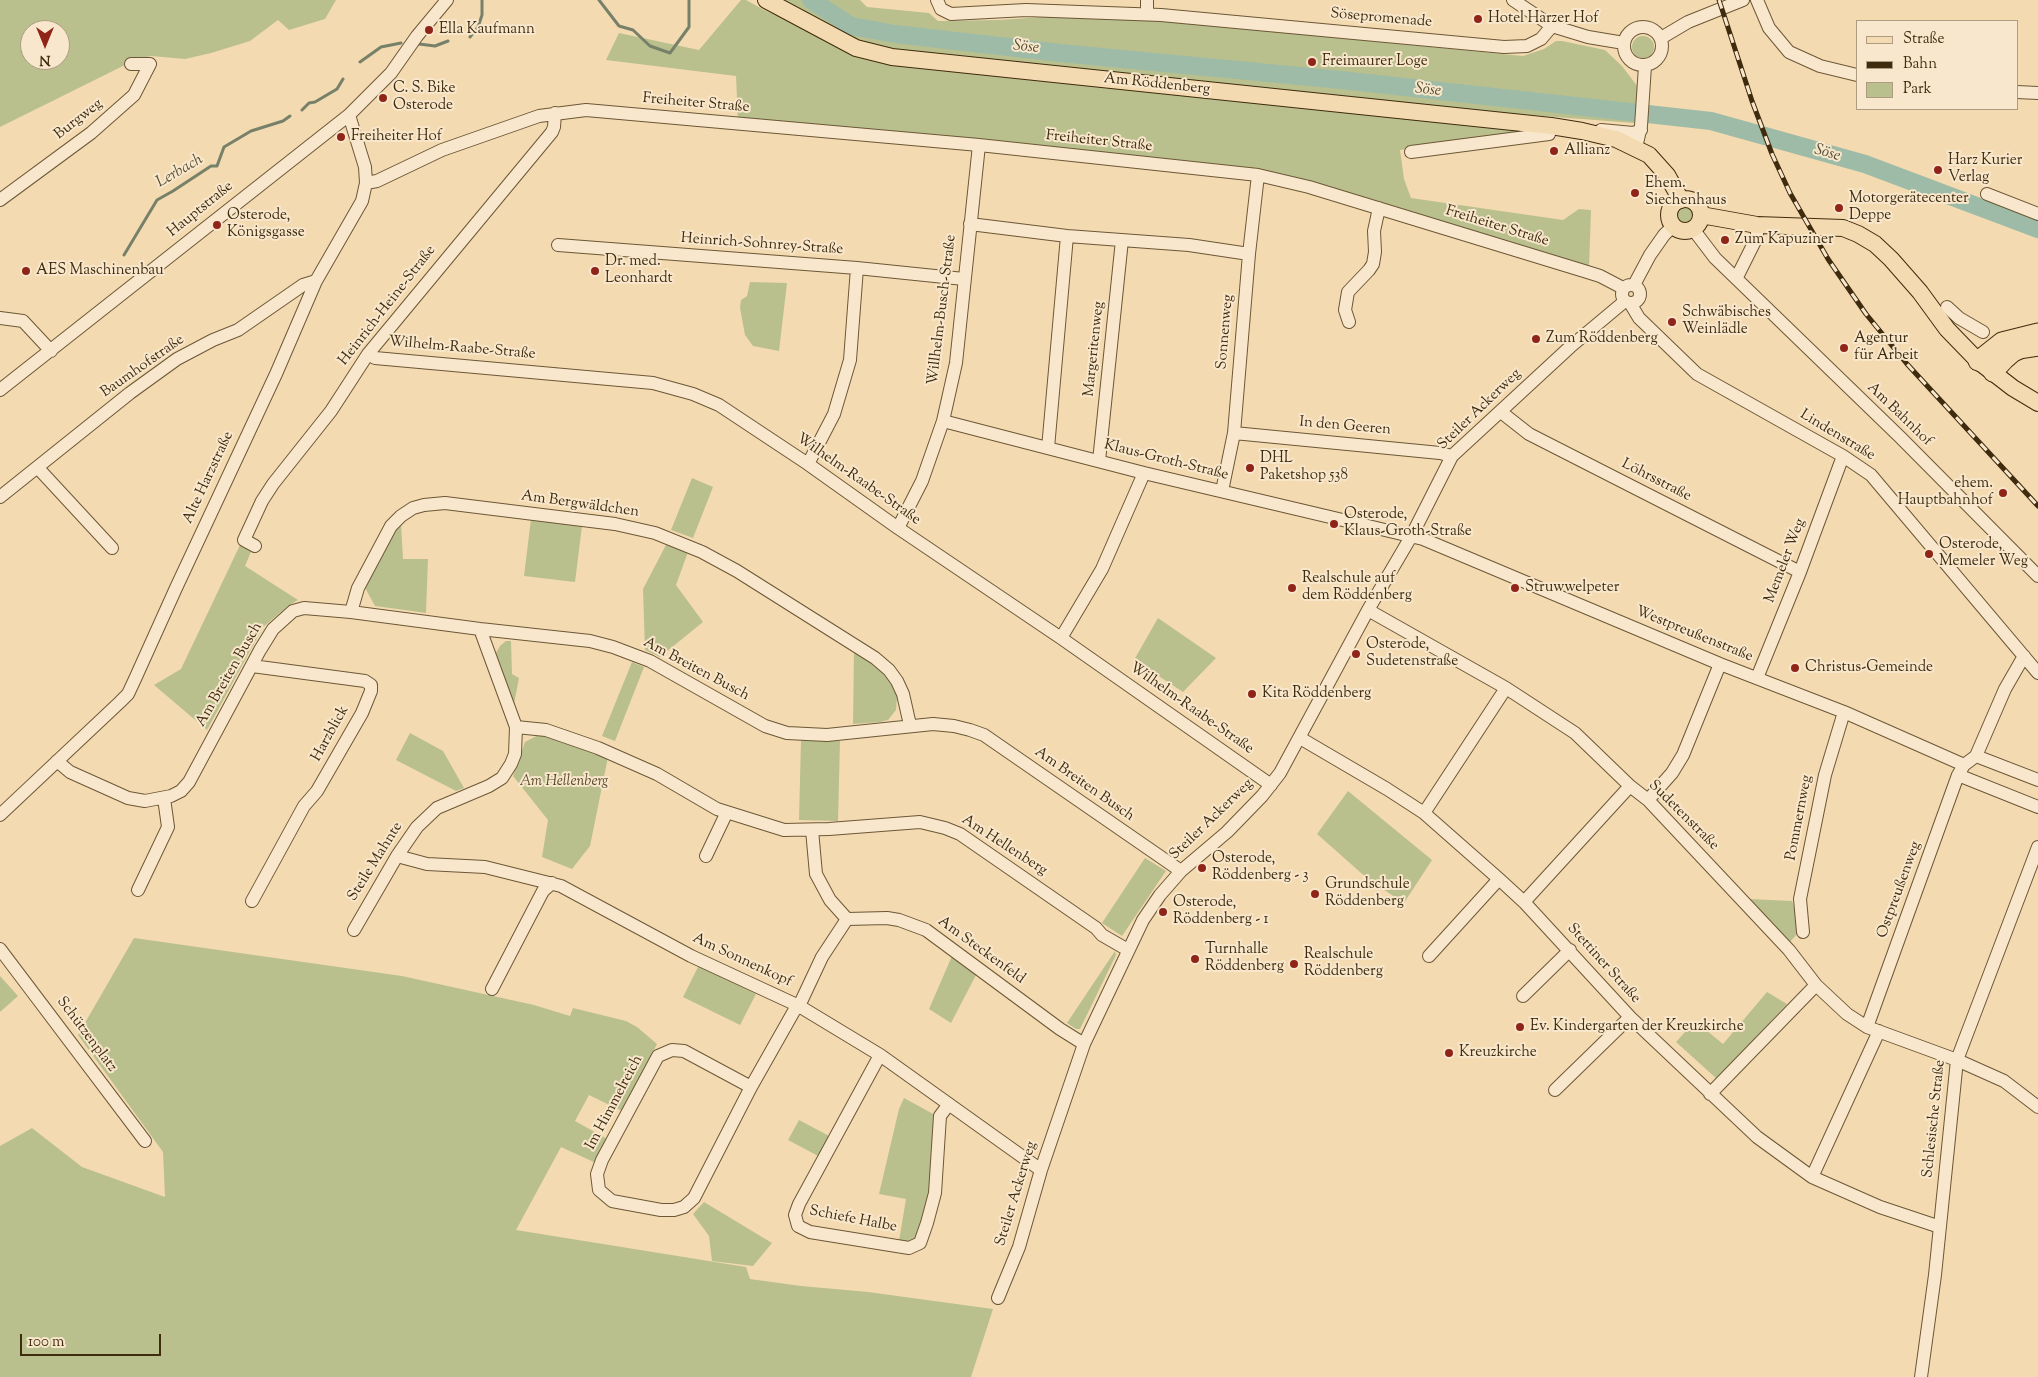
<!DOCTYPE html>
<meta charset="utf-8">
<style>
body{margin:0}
#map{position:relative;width:2038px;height:1377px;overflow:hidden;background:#f4dab1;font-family:"Sorts Mill Goudy",serif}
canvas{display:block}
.legend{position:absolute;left:1856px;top:20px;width:162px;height:90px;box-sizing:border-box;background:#f8e7cc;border:1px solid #ae9c80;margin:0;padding:6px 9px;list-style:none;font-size:15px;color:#3f2b0d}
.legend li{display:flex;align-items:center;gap:10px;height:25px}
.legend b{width:25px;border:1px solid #ae9c80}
.north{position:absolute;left:20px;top:20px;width:50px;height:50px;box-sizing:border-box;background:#f8e7cc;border:1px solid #ae9c80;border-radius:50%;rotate:180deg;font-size:14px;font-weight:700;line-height:20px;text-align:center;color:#3f2b0d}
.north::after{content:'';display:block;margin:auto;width:18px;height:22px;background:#8f2418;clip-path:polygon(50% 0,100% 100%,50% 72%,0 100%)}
.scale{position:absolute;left:20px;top:1334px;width:141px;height:22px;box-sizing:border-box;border:2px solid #3f2b0d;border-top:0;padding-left:6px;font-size:15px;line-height:18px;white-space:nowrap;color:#3f2b0d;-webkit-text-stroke:4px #f8e7cc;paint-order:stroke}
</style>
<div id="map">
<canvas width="2038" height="1377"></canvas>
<ul class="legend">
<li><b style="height:6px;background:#f4dab1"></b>Straße</li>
<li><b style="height:6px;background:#3f2b0d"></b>Bahn</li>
<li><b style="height:14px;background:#b9c08e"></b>Park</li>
</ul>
<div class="north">N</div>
<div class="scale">100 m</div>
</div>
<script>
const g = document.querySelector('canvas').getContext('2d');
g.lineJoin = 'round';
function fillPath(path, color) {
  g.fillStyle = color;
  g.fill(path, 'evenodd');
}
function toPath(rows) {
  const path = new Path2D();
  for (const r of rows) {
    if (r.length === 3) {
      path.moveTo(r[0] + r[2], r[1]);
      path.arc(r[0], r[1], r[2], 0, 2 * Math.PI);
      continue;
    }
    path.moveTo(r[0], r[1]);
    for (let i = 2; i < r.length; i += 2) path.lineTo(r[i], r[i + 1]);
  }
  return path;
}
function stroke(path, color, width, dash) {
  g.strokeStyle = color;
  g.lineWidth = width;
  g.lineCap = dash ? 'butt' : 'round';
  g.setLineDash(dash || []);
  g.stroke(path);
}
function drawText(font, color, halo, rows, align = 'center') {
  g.font = font + ' "Sorts Mill Goudy",serif';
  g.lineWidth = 4;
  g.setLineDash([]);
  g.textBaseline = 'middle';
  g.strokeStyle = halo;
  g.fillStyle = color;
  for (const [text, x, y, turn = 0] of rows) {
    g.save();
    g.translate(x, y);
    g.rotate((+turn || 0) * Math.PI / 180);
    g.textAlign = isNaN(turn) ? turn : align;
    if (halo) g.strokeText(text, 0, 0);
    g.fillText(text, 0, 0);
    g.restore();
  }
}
fillPath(toPath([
 [0,0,336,0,325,19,289,30,278,20,250,41,211,53,185,59,151,56,135,60,0,127],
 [30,30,60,30,60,60,30,60],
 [741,0,746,0,766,11,855,50,1540,133,1503,135,1400,150,1404,179,1411,198,1563,220,1579,209,1591,210,1589,269,1309,184,738,121,736,76,606,60,619,33,699,50],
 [777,0,860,0,867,7,929,13,938,21,999,20,1043,17,1166,21,1523,56,1544,49,1556,41,1562,41,1605,50,1622,66,1638,87,1634,123,1477,111,893,51,858,43],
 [1643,47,11],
 [1684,216,9],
 [750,282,787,283,779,351,753,346,745,335,740,308,741,300,747,296],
 [692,478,713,487,693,538,671,530],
 [531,519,582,526,575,582,524,576],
 [401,524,403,559,428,559,426,613,375,606,364,586,391,532],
 [241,543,253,547,245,566,298,600,288,606,263,627,207,730,154,685,181,669],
 [667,543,688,552,676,585,703,622,660,657,645,650,643,589],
 [1158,618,1216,658,1183,692,1134,660],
 [506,641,511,641,512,674,519,678,514,704,496,653,500,646],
 [854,649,885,674,899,697,897,698,896,710,888,720,880,722,853,724],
 [632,662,644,667,615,741,602,736],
 [410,733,443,751,464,788,456,791,396,760],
 [540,734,608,757,590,846,572,869,542,857,548,820,513,776,525,742],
 [801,740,840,741,838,821,799,820],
 [1348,791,1432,860,1404,903,1369,880,1317,834],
 [1145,858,1166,871,1122,936,1102,923],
 [1749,899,1792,901,1798,920,1797,934,1789,943],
 [134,938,402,976,534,1005,570,1016,573,1008,626,1021,637,1027,657,1044,622,1111,589,1095,575,1121,609,1140,598,1164,561,1147,516,1230,746,1267,750,1279,801,1286,868,1292,993,1309,971,1377,0,1377,0,1146,32,1128,82,1167,165,1197,163,1152,78,1035],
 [1115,951,1116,955,1080,1029,1076,1029,1067,1023],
 [952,956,976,975,951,1023,929,1009],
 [699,965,756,994,740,1025,683,997],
 [0,976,18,996,0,1012],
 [1767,992,1787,1004,1717,1079,1676,1042,1695,1021,1723,1044],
 [904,1098,935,1115,930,1196,918,1238,912,1243,899,1241,906,1199,879,1194,899,1109],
 [799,1120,831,1137,820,1157,788,1140],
 [704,1202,772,1243,753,1266,712,1261,709,1236,693,1214]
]), '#b9c08e');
stroke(toPath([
 [599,0,619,26,633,30,650,46,670,53,689,27,689,0],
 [470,37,478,27,482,15,482,0],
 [419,44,435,46,448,41],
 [360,62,381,47,401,43],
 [302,110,309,103,315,102,337,89,343,79],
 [124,255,157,200,173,191,211,166,217,166,224,147,251,131,283,121,290,116]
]), '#778169', 3);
stroke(toPath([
 [811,0,851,26,895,34,1060,53,1341,80,1711,121,1865,164,2038,229]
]), '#9dbba6', 18);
const minor = toPath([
 [937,0,941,9,951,14,1026,10,1161,15,1504,47,1527,46,1541,39,1552,26],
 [1147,0,1147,14],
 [1513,0,1552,26,1588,37,1624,43],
 [1757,0,1769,28,1789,52,1820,66,1857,75],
 [1643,46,19],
 [1661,38,1688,22,1743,0],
 [2017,92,2038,93],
 [1601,130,1633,133,1641,130],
 [1636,148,1641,126,1645,66],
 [1411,152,1549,134,1551,126],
 [366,183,377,181,442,150,539,116,586,110,979,145,1258,175,1309,187,1584,271,1600,276,1623,288],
 [1987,194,2038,214],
 [0,200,91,133,134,95,150,64,131,64],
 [970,224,1067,236,1189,245,1249,254],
 [1693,229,1715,258,1900,437,2038,576],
 [558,245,857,268,964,279],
 [1737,277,1757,237,1757,225],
 [1631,294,9],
 [1634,285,1650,255,1664,235,1673,226],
 [1630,303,1639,318,1697,374,1843,456,1871,475,2038,673],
 [1947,307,1959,318,1983,332],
 [0,318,23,321,51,351],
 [1349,322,1345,310,1348,292,1369,270,1373,264,1375,252,1374,231,1379,208],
 [368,354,375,358,653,383,693,394,719,405,808,464,898,528,1061,638,1271,785],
 [0,390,349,115,391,73,417,36,447,0],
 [1501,412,1529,434,1800,572],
 [943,421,1144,473,1423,539,1720,664,1844,712,1964,765],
 [1234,433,1440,453,1452,456],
 [1048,448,1067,236],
 [1099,461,1122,240],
 [808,464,834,414,850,360,857,268],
 [38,468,112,548],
 [1222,491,1234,433,1249,254,1258,175],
 [0,497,130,393,177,359,213,340,238,330,303,285,316,281],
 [898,528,922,481,943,421,956,363,979,145],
 [255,546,244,540,262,501,273,484,331,411,368,354,552,132,554,127,555,113],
 [1368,610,1506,688,1575,733,1630,786,1648,800,1789,950,1816,985,1847,1014,1867,1027,1957,1060,2004,1081,2038,1107],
 [351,612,358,588,391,526,401,516,413,508,424,505,445,503,615,524,655,533,702,552,737,571,875,658,889,670,897,681,903,694,910,725],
 [1061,638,1102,569,1144,473],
 [252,666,365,681,371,685,371,691,362,713,317,791,304,806,252,901],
 [1757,678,1800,572,1843,456],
 [516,727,546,730,598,748,657,774,717,809,784,830,829,829,920,822,945,828,960,834,1096,928,1102,935,1128,950],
 [1300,738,1387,789,1424,813,1499,879,1524,902,1630,1017,1757,1137,1812,1177,1880,1207,1940,1227],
 [1976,756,2038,780],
 [57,761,70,772,128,798,145,801,171,796,181,791,189,782,260,650,273,629,293,611,304,608,351,612,480,629,590,641,613,647,650,661,765,726,787,733,827,735,933,724,954,726,970,730,984,735,1181,871],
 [1958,775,2038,807],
 [1648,800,1672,773,1683,755,1720,664],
 [1424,813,1506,688],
 [0,815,120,702,128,694,135,679,176,588,276,374,316,281,362,201,366,183,365,167,349,115],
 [812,830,816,874,830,900,847,919,887,918,899,920,926,930,1060,1029,1084,1044],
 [397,856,427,864,485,867,561,886,691,956,799,1006,880,1055,1041,1170],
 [706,856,727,812],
 [138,890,168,827,164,798],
 [1524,902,1630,786],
 [354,930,397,856,417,827,437,808,489,786,502,778,511,764,515,754,516,727,480,629],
 [1803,932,1800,899,1825,775,1844,712],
 [0,949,145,1141],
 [1429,956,1499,879],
 [492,989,543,891,552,883],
 [1523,996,1570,950],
 [1867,1027,1958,775,1964,765,1976,756,2005,689,2024,656],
 [880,1055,799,1204,795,1215,798,1226,810,1232,909,1248,920,1243,927,1223,935,1193,940,1116,949,1104],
 [751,1087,684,1051,672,1050,658,1056,602,1160,597,1174,599,1190,612,1201,661,1210,674,1210,684,1207,694,1198,751,1087,794,1011,799,1006,822,957,847,919],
 [1555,1090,1630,1017],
 [1710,1094,1816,985],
 [1812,1177,1879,1031],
 [998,1298,1019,1247,1041,1170,1084,1044,1143,920,1160,895,1181,871,1227,832,1262,796,1280,773,1368,610,1412,535,1452,456,1570,347,1625,301],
 [1921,1377,1935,1275,1957,1060,2038,847]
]);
const major = toPath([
 [766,0,856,48,892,57,1551,126,1582,131,1616,139,1649,155,1667,175,1681,200],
 [1685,215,16],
 [1701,215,1757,225,1843,228,1858,234,1875,244,1891,259,1920,292,1947,329,1978,361,2013,388,2038,403]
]);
const highway = toPath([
 [1978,361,2002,342,2038,333],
 [1993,372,2005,359,2013,352,2020,349,2038,346]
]);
stroke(minor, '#6c5736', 14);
stroke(major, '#3f2b0d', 18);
stroke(highway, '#3f2b0d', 21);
stroke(minor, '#f8e7cc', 12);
stroke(major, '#f4dab1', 16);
stroke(highway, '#f4dab1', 19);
const rail = toPath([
 [1719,0,1752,101,1772,154,1790,193,1828,259,1866,314,1907,364,2038,506]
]);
stroke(rail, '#3f2b0d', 5);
stroke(rail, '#f8e7cc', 3, [9]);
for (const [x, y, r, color] of [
 [1478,19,5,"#8f2418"],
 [429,30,5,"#8f2418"],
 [1312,62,5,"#8f2418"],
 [383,98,5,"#8f2418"],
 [341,137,5,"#8f2418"],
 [1554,151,5,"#8f2418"],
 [1938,170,5,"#8f2418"],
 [1635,193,5,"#8f2418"],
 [1839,208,5,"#8f2418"],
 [217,225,5,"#8f2418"],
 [1725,240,5,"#8f2418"],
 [26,271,5,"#8f2418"],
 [595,271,5,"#8f2418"],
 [1672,322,5,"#8f2418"],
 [1536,339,5,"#8f2418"],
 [1844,348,5,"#8f2418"],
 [1250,468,5,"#8f2418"],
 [2003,493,5,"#8f2418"],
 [1334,524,5,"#8f2418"],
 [1929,554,5,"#8f2418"],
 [1292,588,5,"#8f2418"],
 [1515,588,5,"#8f2418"],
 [1356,654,5,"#8f2418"],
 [1795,668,5,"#8f2418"],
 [1252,694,5,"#8f2418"],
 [1202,868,5,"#8f2418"],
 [1315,894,5,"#8f2418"],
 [1163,912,5,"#8f2418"],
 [1195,959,5,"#8f2418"],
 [1294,964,5,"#8f2418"],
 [1520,1027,5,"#8f2418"],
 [1449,1053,5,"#8f2418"]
]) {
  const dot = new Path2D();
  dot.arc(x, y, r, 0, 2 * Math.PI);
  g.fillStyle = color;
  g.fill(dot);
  stroke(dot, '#f8e7cc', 2);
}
drawText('15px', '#3f2b0d', '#f8e7cc', [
 ["Sösepromenade",1381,19,5],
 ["Am Röddenberg",1157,85,6],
 ["Freiheiter Straße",696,104,5],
 ["Burgweg",79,120,-38],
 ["Freiheiter Straße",1099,142,6],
 ["Hauptstraße",201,210,-39],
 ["Freiheiter Straße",1497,227,17],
 ["Heinrich-Sohnrey-Straße",762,245,4],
 ["Heinrich-Heine-Straße",388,306,-52],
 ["Willhelm-Busch-Straße",943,310,-83],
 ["Sonnenweg",1226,332,-85],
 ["Wilhelm-Raabe-Straße",462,349,5],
 ["Margeritenweg",1095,349,-84],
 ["Baumhofstraße",143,367,-35],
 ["Steiler Ackerweg",1480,410,-44],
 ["Am Bahnhof",1899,415,44],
 ["In den Geeren",1345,427,5],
 ["Lindenstraße",1837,436,31],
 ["Klaus-Groth-Straße",1166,461,14],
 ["Alte Harzstraße",209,478,-65],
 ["Wilhelm-Raabe-Straße",858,480,35],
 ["Löhrsstraße",1656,481,27],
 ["Am Bergwäldchen",580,505,8],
 ["Memeler Weg",1786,561,-69],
 ["Westpreußenstraße",1694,635,22],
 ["Am Breiten Busch",696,670,28],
 ["Am Breiten Busch",230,675,-60],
 ["Wilhelm-Raabe-Straße",1191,709,35],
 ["Harzblick",331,734,-61],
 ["Am Breiten Busch",1084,785,35],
 ["Sudetenstraße",1683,816,45],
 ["Pommernweg",1800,818,-79],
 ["Steiler Ackerweg",1212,820,-44],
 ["Am Hellenberg",1004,846,33],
 ["Steile Mahnte",376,862,-58],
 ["Ostpreußenweg",1900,890,-70],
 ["Am Steckenfeld",981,951,36],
 ["Am Sonnenkopf",742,961,25],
 ["Stettiner Straße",1603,964,48],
 ["Schützenplatz",86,1035,53],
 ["Im Himmelreich",615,1103,-62],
 ["Schlesische Straße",1935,1119,-84],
 ["Steiler Ackerweg",1017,1194,-73],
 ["Schiefe Halbe",853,1220,11]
]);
drawText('15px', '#3f2b0d', '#f8e7cc', [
 ["Hotel Harzer Hof",1488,19],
 ["Ella Kaufmann",439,30],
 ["Freimaurer Loge",1322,62],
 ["C. S. Bike",393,89],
 ["Osterode",393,106],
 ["Freiheiter Hof",351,137],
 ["Allianz",1564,151],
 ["Harz Kurier",1948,161],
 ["Verlag",1948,178],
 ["Ehem.",1645,184],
 ["Siechenhaus",1645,201],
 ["Motorgerätecenter",1849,199],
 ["Deppe",1849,216],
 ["Osterode,",227,216],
 ["Königsgasse",227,233],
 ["Zum Kapuziner",1735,240],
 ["Dr. med.",605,262],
 ["Leonhardt",605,279],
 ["AES Maschinenbau",36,271],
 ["Schwäbisches",1682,313],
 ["Weinlädle",1682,330],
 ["Zum Röddenberg",1546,339],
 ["Agentur",1854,339],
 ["für Arbeit",1854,356],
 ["DHL",1260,459],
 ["Paketshop 538",1260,476],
 ["ehem.",1993,484,"right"],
 ["Hauptbahnhof",1993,501,"right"],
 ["Osterode,",1344,515],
 ["Klaus-Groth-Straße",1344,532],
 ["Osterode,",1939,545],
 ["Memeler Weg",1939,562],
 ["Realschule auf",1302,579],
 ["dem Röddenberg",1302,596],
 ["Struwwelpeter",1525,588],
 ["Osterode,",1366,645],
 ["Sudetenstraße",1366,662],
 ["Christus-Gemeinde",1805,668],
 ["Kita Röddenberg",1262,694],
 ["Osterode,",1212,859],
 ["Röddenberg - 3",1212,876],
 ["Grundschule",1325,885],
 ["Röddenberg",1325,902],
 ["Osterode,",1173,903],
 ["Röddenberg - 1",1173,920],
 ["Turnhalle",1205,950],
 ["Röddenberg",1205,967],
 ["Realschule",1304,955],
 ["Röddenberg",1304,972],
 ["Ev. Kindergarten der Kreuzkirche",1530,1027],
 ["Kreuzkirche",1459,1053]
], 'left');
drawText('italic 15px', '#574927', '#f8e7cc', [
 ["Am Hellenberg",564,782]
]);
drawText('italic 16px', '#564f33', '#f8e7cc', [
 ["Söse",1026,48,6],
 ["Söse",1428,91,6],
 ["Söse",1827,154,16],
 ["Lerbach",180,172,-30]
]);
</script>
